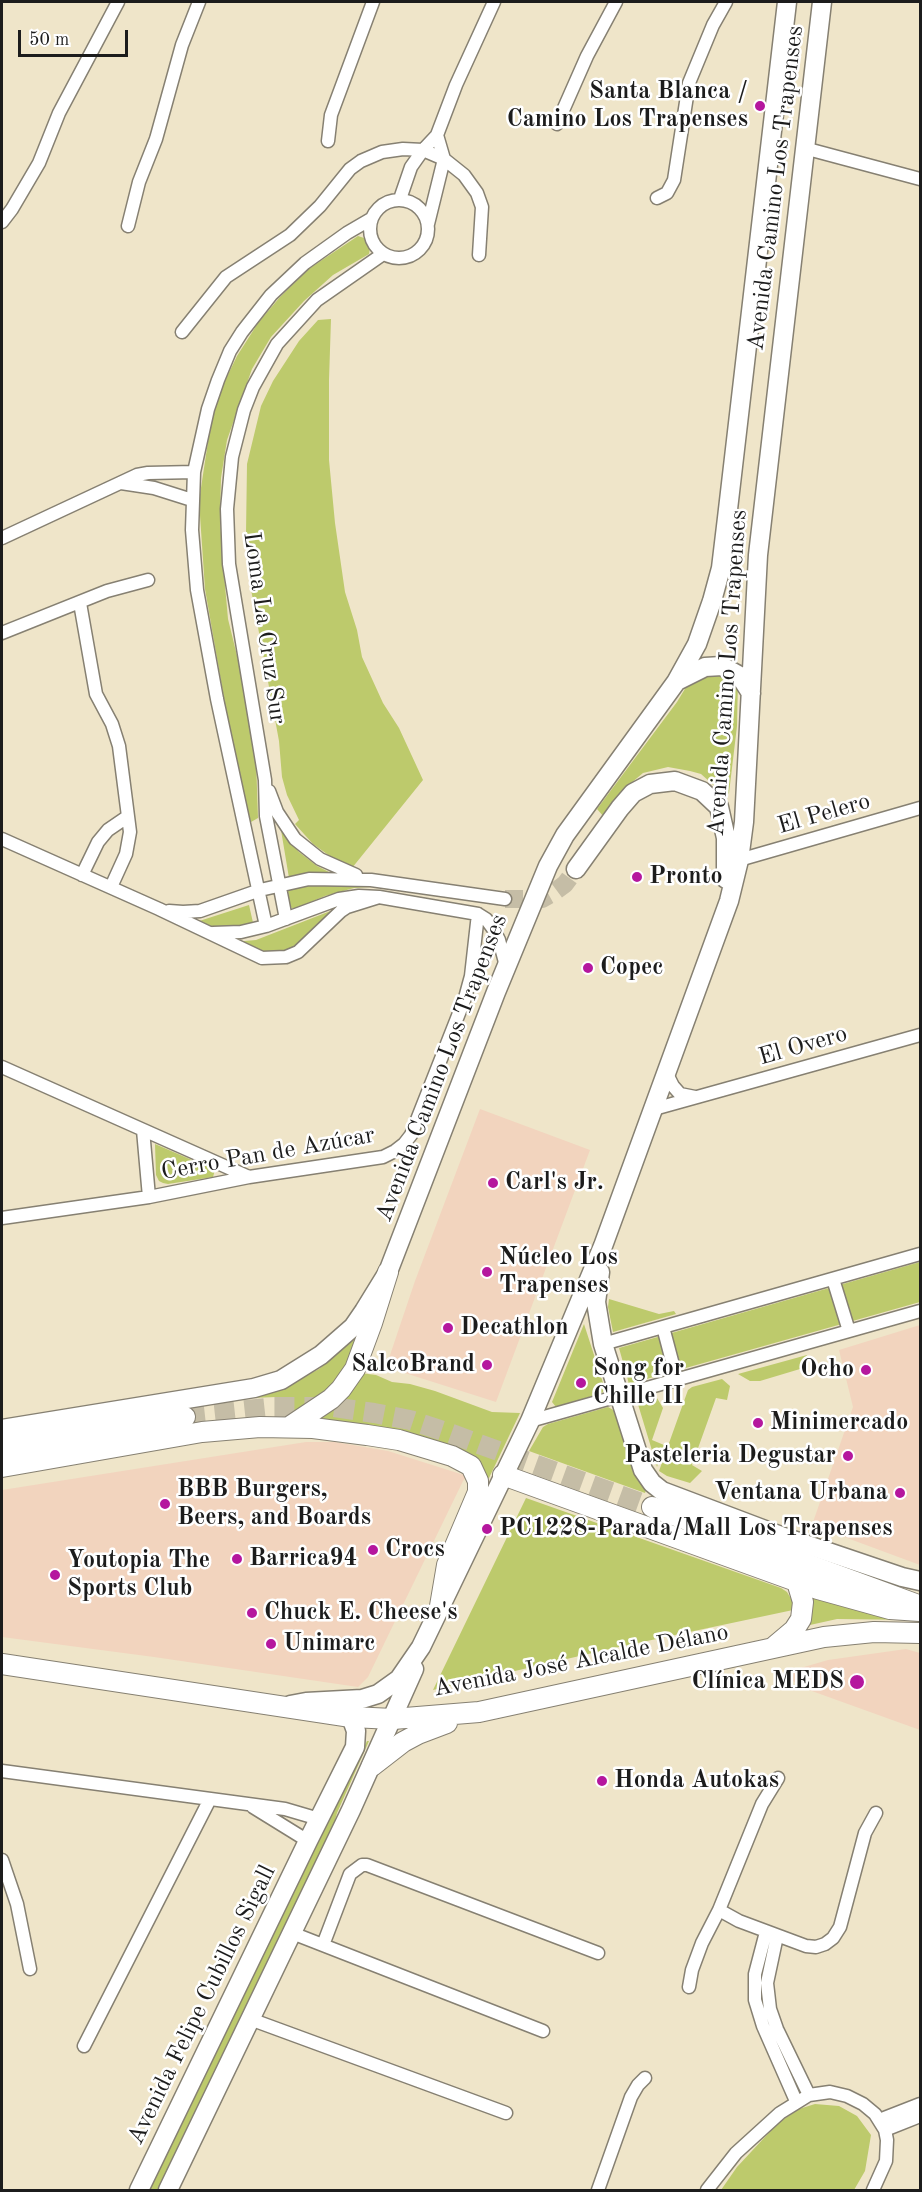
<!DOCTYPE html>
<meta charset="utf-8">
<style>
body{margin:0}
#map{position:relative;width:922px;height:2192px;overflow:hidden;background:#efe5c9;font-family:"Old Standard TT",serif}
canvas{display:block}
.frame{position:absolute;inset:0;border:3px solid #1c1c1c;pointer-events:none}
.scale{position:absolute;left:18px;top:30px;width:110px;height:27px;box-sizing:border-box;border:3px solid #1c1c1c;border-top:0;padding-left:8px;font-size:18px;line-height:21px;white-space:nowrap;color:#1c1c1c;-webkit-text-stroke:4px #fff;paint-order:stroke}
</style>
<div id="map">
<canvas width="922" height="2192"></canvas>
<div class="frame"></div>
<div class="scale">50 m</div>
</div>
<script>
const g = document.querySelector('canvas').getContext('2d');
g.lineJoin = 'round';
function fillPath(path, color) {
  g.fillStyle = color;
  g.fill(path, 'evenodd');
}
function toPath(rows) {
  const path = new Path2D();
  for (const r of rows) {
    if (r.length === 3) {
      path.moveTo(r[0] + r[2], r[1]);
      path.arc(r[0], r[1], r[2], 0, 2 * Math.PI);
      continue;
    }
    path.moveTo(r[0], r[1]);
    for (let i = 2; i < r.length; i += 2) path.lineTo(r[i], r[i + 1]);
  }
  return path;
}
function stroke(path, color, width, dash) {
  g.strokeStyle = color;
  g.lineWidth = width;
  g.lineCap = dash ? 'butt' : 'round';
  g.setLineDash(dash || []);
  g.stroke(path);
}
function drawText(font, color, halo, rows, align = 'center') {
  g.font = font + ' "Old Standard TT",serif';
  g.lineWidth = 5;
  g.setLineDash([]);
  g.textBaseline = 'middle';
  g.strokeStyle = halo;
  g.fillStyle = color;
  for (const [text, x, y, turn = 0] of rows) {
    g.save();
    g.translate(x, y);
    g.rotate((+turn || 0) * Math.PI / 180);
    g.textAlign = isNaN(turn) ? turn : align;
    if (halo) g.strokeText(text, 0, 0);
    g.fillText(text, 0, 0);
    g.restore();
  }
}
fillPath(toPath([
 [480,1109,590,1150,496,1402,386,1367,415,1281],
 [920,1325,920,1565,812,1525,853,1407,839,1350],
 [306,1442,335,1442,388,1451,467,1476,463,1481,368,1677,358,1687,154,1657,2,1637,2,1490],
 [906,1649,920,1653,920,1730,809,1690,780,1674,828,1660]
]), '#f2d4be');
fillPath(toPath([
 [358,236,364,238,370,248,369,254,333,275,304,301,271,337,252,369,227,440,221,478,220,518,223,563,228,619,241,672,256,759,258,818,251,822,238,779,205,589,199,501,211,422,221,389,237,356,258,323,280,297,310,268],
 [331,319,329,380,329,460,335,523,345,592,357,630,362,657,383,703,399,728,423,780,352,868,341,864,313,844,295,824,299,820,287,795,282,777,279,741,250,584,246,533,247,464,261,406,273,381,299,341,318,320],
 [697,669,738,680,737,726,729,793,725,797,722,796,719,790,701,774,690,771,668,767,643,773,624,789,571,864,604,817,597,809,677,702],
 [281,830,299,852,317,866,335,875,289,878],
 [322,884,352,885,371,887,354,888,325,896,294,909,290,907,288,891,291,887],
 [249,905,254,927,212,928,193,923],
 [333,910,312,934,284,955,256,954,233,942,256,940],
 [155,1144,215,1170,213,1177,168,1184,163,1183,159,1181,156,1175],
 [920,1262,920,1302,629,1384,619,1348],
 [609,1299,659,1314,674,1311,676,1314,613,1332,608,1307],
 [584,1324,605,1389,602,1393,556,1407,552,1402],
 [356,1338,359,1339,335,1389,295,1415,275,1419,276,1397,252,1398,252,1395,292,1383,319,1369],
 [807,1355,800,1369,760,1381,750,1381,738,1374],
 [360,1373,376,1375,392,1382,410,1384,435,1391,492,1412,520,1413,489,1478,486,1479,480,1469,314,1421],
 [722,1379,730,1386,727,1400,716,1398,692,1465,702,1471,690,1483,667,1476,659,1471,688,1390,692,1387],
 [651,1396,657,1398,663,1408,652,1440,664,1445,657,1467,637,1401],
 [608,1407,615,1411,633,1471,646,1490,645,1493,529,1451,543,1427,548,1424],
 [526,1498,781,1588,787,1592,793,1602,793,1610,614,1648,433,1690],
 [808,1592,917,1620,837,1619,810,1625,808,1624],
 [367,1741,369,1741,337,1813,331,1835,160,2190,148,2190],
 [815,2104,839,2106,857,2116,871,2135,865,2171,854,2190,721,2190,737,2167,778,2123,799,2109]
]), '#bdca6c');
stroke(toPath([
 [505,899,542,899,553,893,565,884,576,869]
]), '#c5bda6', 18, [18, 9]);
stroke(toPath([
 [185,1417,274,1407,333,1407,374,1413,410,1420,449,1433,652,1507]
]), '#c5bda6', 20, [20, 10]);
const street = toPath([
 [557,124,587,56,616,2],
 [328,141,331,115,373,2],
 [804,148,920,179],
 [657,198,667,193,674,180,689,83,713,25,726,2],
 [400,199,411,167,423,150,437,135,456,85,494,2],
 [399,229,29],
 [2,222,12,209,39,163,59,113,118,2],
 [428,224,444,159,437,135],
 [128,226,139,182,156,139,182,45,199,2],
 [182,332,226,277,290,235,320,206,350,169,361,161,382,152,403,149,423,150,444,159,464,175,477,193,482,207,479,255],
 [121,483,154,488,192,500],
 [2,538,137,475,148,473,194,472],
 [80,603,96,694,112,724,119,746,130,832,126,854,111,887],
 [2,633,107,591,148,580],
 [269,791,277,812,295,839,320,859,356,875],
 [2,839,159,909,262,958,286,957,298,952,341,911,347,907,379,897],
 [739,860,920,808],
 [82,875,98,842,108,830,127,817],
 [169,911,183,912,200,911,260,890,309,879,371,880,505,899],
 [286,919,266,816,265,780,229,564,227,509,232,457,244,410,253,387,277,344,317,300,383,254],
 [266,926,217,699,197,590,192,530,194,472,208,409,218,380,230,351,242,332,271,295,305,263,347,233,371,219],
 [213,933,241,932,266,926,339,899,359,896,379,897,478,914,486,919,494,930,499,940,506,966],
 [2,1067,249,1177],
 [667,1074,673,1086,680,1094,695,1097],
 [654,1109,920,1035],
 [143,1130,149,1197],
 [2,1218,149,1197,249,1177,383,1157,395,1151,404,1144,411,1135,465,998,471,976,478,914],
 [833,1279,849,1331],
 [663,1327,677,1380],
 [603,1344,920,1254],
 [530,1421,920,1311],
 [2,1771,285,1809,319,1819],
 [253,1807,308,1841],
 [2,1860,17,1904,30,1969],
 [719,1910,739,1921,806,1946,816,1947,825,1944,833,1938,840,1927,865,1833,876,1813],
 [766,1932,755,1974,755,2000,763,2026,796,2101],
 [292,1933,543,2031],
 [777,1936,767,1983,770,2009,777,2029,809,2095],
 [323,1945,350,1874,362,1865,367,1865,598,1953],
 [689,1987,692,1970,702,1943,719,1910,762,1804,778,1778],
 [250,2019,506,2113],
 [84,2046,210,1799],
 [879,2120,920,2104],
 [885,2130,920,2116],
 [598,2190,631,2097,638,2085,645,2078],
 [707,2190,736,2153,780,2113,809,2095,830,2092,847,2096,863,2104,875,2114,885,2130,887,2140,886,2161,873,2190]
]);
const secondary = toPath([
 [679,680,705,667,722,666,740,676,751,693],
 [576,869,620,808,633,793,650,784,675,781,702,791,719,807,726,838,726,879],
 [600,1272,596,1302,603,1344,643,1470,652,1483,662,1491,781,1536,902,1577,920,1581],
 [2,1429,254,1388,281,1380,321,1355,353,1327,364,1311,388,1272,496,992,548,866,565,835,676,682,697,644,712,601,721,568,727,518,787,2],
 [290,1705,306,1702,362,1699,378,1694,399,1679,421,1647,530,1421,603,1246,729,901,739,860,744,822,758,555,822,2],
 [139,2190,308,1841,355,1747,356,1731,351,1717],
 [168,2190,351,1810,414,1669]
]);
const primary = toPath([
 [289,1427,331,1399,341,1389,355,1369,372,1323,388,1272],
 [2,1447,185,1417],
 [2,1467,202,1432,260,1427,313,1428,367,1435,399,1440,452,1456,471,1466,478,1481,478,1492,447,1565,440,1606],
 [503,1475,818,1589,890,1609,920,1611],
 [652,1507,918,1605],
 [775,1646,794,1630,801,1619,803,1602,797,1582],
 [2,1664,351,1717,393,1719,479,1712,824,1637,874,1632,920,1633],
 [372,1766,403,1742,418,1734,447,1723]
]);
stroke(street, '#868072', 15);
stroke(secondary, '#868072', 21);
stroke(primary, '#868072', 22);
stroke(street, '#fff', 12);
stroke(secondary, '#fff', 18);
stroke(primary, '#fff', 20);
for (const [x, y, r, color] of [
 [760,106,6,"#b5179e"],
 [637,877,6,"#b5179e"],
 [588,968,6,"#b5179e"],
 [493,1183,6,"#b5179e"],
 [487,1272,6,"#b5179e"],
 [448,1328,6,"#b5179e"],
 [487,1365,6,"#b5179e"],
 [866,1370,6,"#b5179e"],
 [581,1383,6,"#b5179e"],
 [758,1423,6,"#b5179e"],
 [848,1456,6,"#b5179e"],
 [900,1493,6,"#b5179e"],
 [165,1504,6,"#b5179e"],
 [487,1529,6,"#b5179e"],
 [373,1550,6,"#b5179e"],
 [237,1559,6,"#b5179e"],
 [55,1575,6,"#b5179e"],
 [252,1613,6,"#b5179e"],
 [271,1644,6,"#b5179e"],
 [857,1682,8,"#b5179e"],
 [602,1781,6,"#b5179e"]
]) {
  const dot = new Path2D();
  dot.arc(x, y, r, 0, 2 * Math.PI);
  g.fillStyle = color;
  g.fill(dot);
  stroke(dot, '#fff', 2);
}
drawText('bold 24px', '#1c1c1c', '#fff', [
 ["Santa Blanca /",748,92,"right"],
 ["Camino Los Trapenses",748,120,"right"],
 ["Pronto",649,877],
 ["Copec",600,968],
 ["Carl's Jr.",505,1183],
 ["Núcleo Los",499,1258],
 ["Trapenses",499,1286],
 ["Decathlon",460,1328],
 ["SalcoBrand",475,1365,"right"],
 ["Song for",593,1369],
 ["Chille II",593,1397],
 ["Ocho",854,1370,"right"],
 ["Minimercado",770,1423],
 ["Pasteleria Degustar",836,1456,"right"],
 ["BBB Burgers,",177,1490],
 ["Beers, and Boards",177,1518],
 ["Ventana Urbana",888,1493,"right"],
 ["PC1228-Parada/Mall Los Trapenses",499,1529],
 ["Crocs",385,1550],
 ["Barrica94",249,1559],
 ["Youtopia The",67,1561],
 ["Sports Club",67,1589],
 ["Chuck E. Cheese's",264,1613],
 ["Unimarc",283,1644],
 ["Clínica MEDS",844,1682,"right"],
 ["Honda Autokas",614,1781]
], 'left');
drawText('24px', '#1c1c1c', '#fff', [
 ["Avenida Camino Los Trapenses",776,188,-83],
 ["Loma La Cruz Sur",264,628,82],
 ["Avenida Camino Los Trapenses",728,673,-86],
 ["El Pelero",824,814,-16],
 ["El Overo",803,1046,-16],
 ["Avenida Camino Los Trapenses",442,1068,-69],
 ["Cerro Pan de Azúcar",268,1154,-10],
 ["Avenida José Alcalde Délano",581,1661,-11],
 ["Avenida Felipe Cubillos Sigall",202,2005,-64]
]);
</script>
